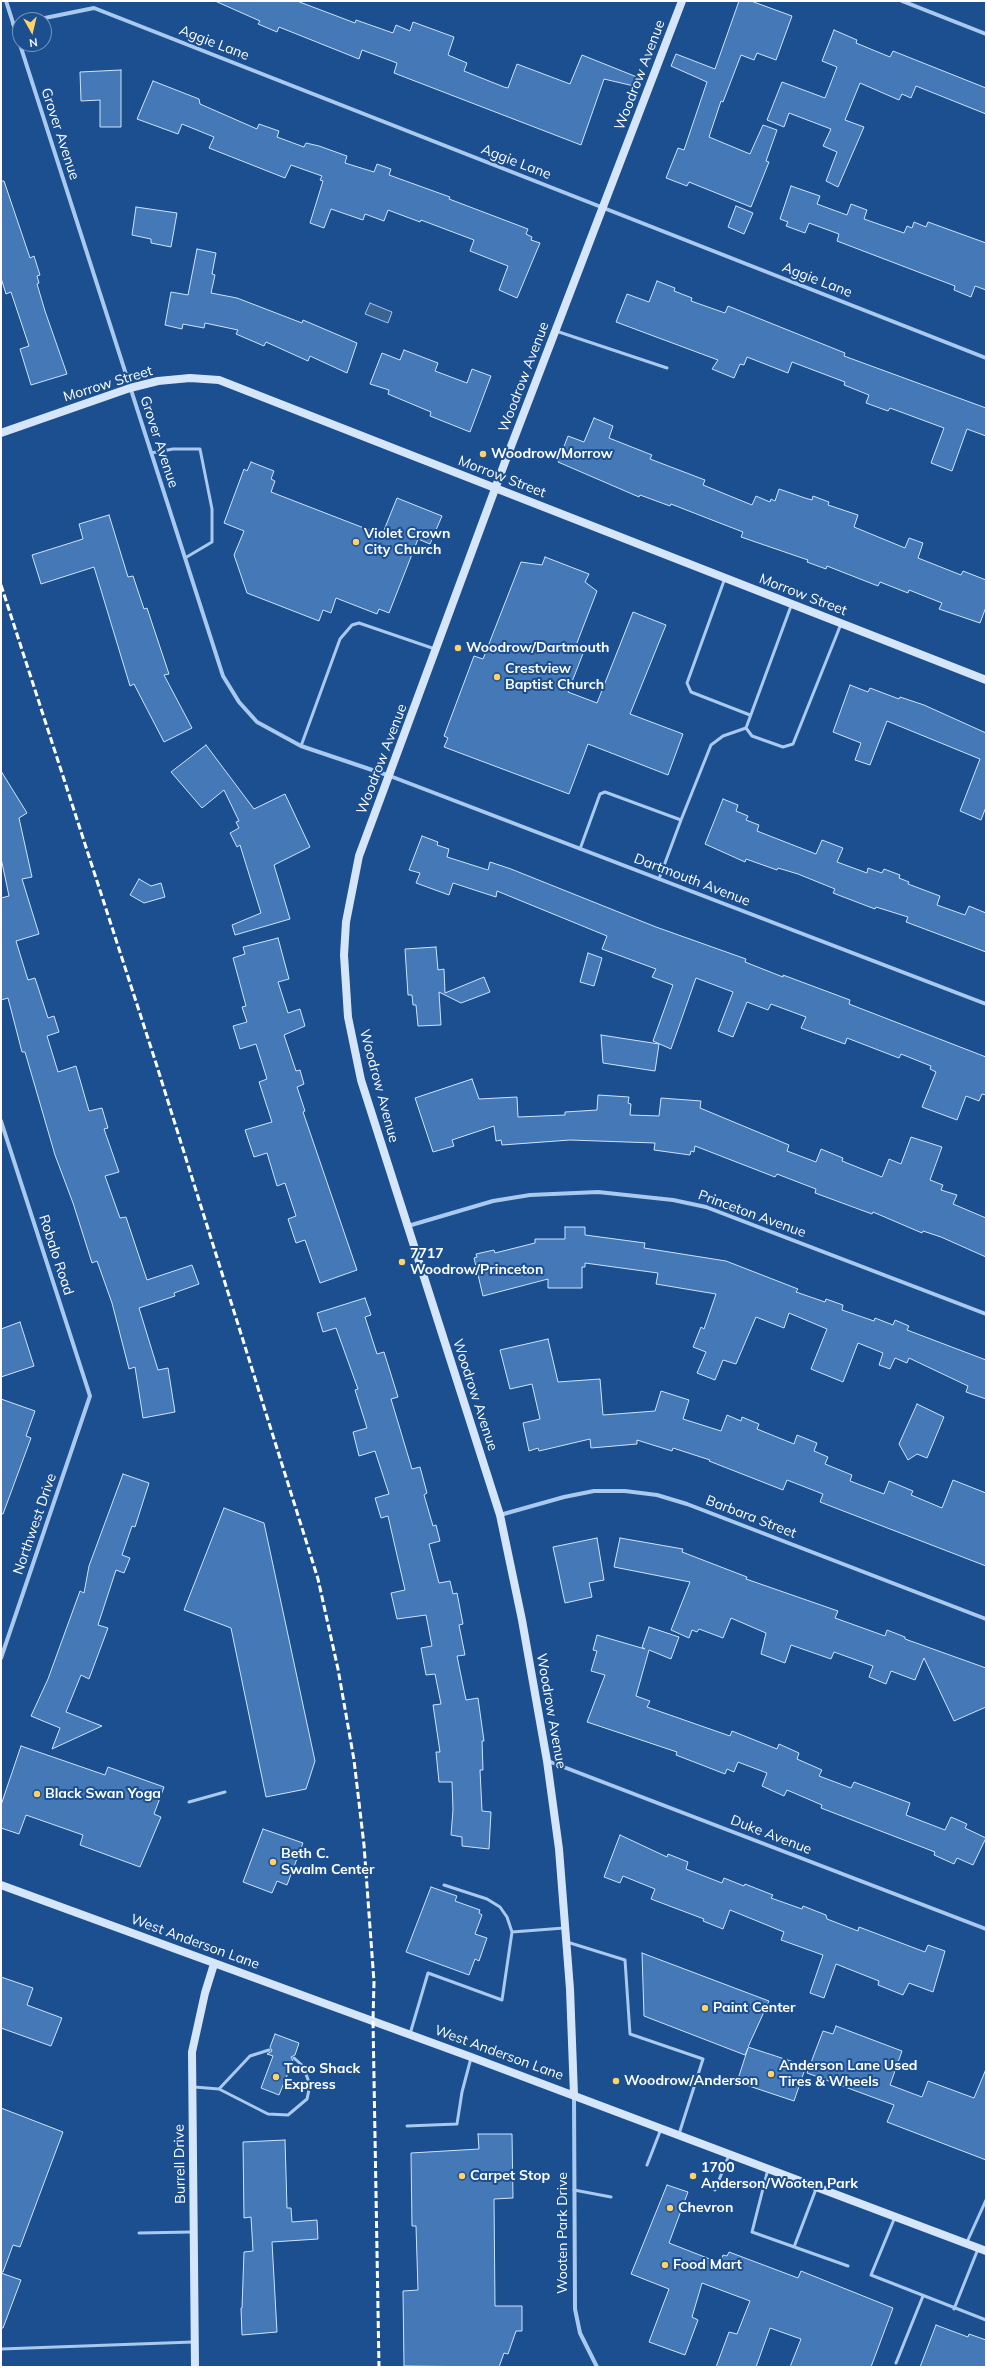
<!DOCTYPE html>
<style>
body{margin:0}
#map{position:relative;width:987px;height:2368px;overflow:hidden;background:#1b4f8f;font-family:Mulish,sans-serif}
canvas{display:block}
.frame{position:absolute;inset:0;border:2px solid #fff;pointer-events:none}
.north{position:absolute;left:12px;top:12px;width:40px;height:40px;box-sizing:border-box;background:#1b4f8f;border:1px solid #7695bc;border-radius:50%;rotate:172deg;font-size:11px;font-weight:700;line-height:16px;text-align:center;color:#fff}
.north::after{content:'';display:block;margin:auto;width:14px;height:18px;background:#ffd166;clip-path:polygon(50% 0,100% 100%,50% 72%,0 100%)}
</style>
<div id="map">
<canvas width="987" height="2368"></canvas>
<div class="frame"></div>
<div class="north">N</div>
</div>
<script>
const g = document.querySelector('canvas').getContext('2d');
g.lineJoin = 'round';
function fillPath(path, color) {
  g.fillStyle = color;
  g.fill(path, 'evenodd');
}
function toPath(rows) {
  const path = new Path2D();
  for (const r of rows) {
    path.moveTo(r[0], r[1]);
    for (let i = 2; i < r.length; i += 2) path.lineTo(r[i], r[i + 1]);
  }
  return path;
}
function stroke(path, color, width, dash) {
  g.strokeStyle = color;
  g.lineWidth = width;
  g.lineCap = dash ? 'butt' : 'round';
  g.setLineDash(dash || []);
  g.stroke(path);
}
function drawText(font, color, halo, rows, align = 'center') {
  g.font = font + ' Mulish,sans-serif';
  g.lineWidth = 4;
  g.setLineDash([]);
  g.textBaseline = 'middle';
  g.strokeStyle = halo;
  g.fillStyle = color;
  for (const [text, x, y, turn = 0] of rows) {
    g.save();
    g.translate(x, y);
    g.rotate((+turn || 0) * Math.PI / 180);
    g.textAlign = isNaN(turn) ? turn : align;
    if (halo) g.strokeText(text, 0, 0);
    g.fillText(text, 0, 0);
    g.restore();
  }
}
const water = toPath([
 [370,303,392,312,388,323,365,314,370,303]
]);
fillPath(water, '#3c6290');
stroke(water, '#9cc4f0', 1);
const building = toPath([
 [215,1,297,1,355,23,356,20,393,33,396,25,410,31,413,22,454,37,448,55,467,63,464,71,504,87,508,88,517,64,570,84,582,55,637,77,634,86,604,79,581,145,394,73,397,63,362,50,359,59,279,27,277,32,258,24,260,21,215,1],
 [739,1,751,1,792,16,776,60,757,53,754,60,741,55,723,102,721,101,709,137,750,154,763,125,777,130,766,161,769,162,751,207,689,182,687,186,666,178,678,148,684,150,707,82,671,66,676,54,715,69,739,1],
 [834,30,857,40,856,43,890,57,893,51,986,88,986,114,916,86,911,98,902,94,899,100,860,83,845,120,864,127,838,187,826,181,837,152,823,146,831,129,789,113,784,127,767,120,782,82,825,98,837,67,822,61,834,30],
 [121,70,121,127,100,127,100,100,81,101,80,72,121,70],
 [153,81,199,99,200,104,257,129,259,124,279,131,277,137,304,147,306,143,319,146,347,156,345,163,374,172,377,164,391,169,389,175,450,197,449,199,528,229,526,234,532,237,531,240,540,243,517,298,499,290,508,266,470,251,474,240,421,220,420,222,388,210,384,221,365,214,363,220,331,209,324,228,310,223,323,181,320,180,322,176,291,165,285,178,209,148,214,137,182,124,178,134,137,119,153,81],
 [1,181,4,181,30,258,34,256,40,275,37,276,39,283,37,284,45,311,67,374,31,385,20,349,29,346,11,292,6,294,1,278,1,181],
 [791,186,820,196,817,204,847,215,851,204,867,210,864,219,904,233,907,226,912,228,914,222,926,227,928,222,986,243,986,290,975,286,971,297,954,290,955,286,837,241,839,234,809,223,805,233,786,226,788,222,780,219,791,186],
 [736,206,753,213,744,234,728,227,736,206],
 [136,207,177,213,171,247,151,243,151,239,132,235,136,207],
 [197,249,216,253,212,274,215,275,211,293,237,298,302,323,303,320,357,343,347,373,310,356,308,361,266,342,264,346,236,334,238,330,205,323,204,328,183,324,182,329,165,325,171,292,188,295,197,249],
 [657,281,675,288,674,291,692,298,691,301,725,313,728,306,845,353,844,356,986,408,986,436,967,429,952,471,931,463,944,428,890,408,888,411,866,403,869,395,844,385,845,382,792,362,788,373,747,357,744,365,740,364,734,378,712,369,718,360,616,322,627,294,649,302,657,281],
 [404,350,438,363,435,371,467,383,472,369,491,376,470,432,430,416,431,412,388,394,389,390,370,384,382,353,400,360,404,350],
 [594,418,613,426,609,438,652,455,650,459,705,480,703,485,752,505,756,496,770,502,771,499,775,501,779,489,805,498,812,500,813,496,829,502,828,505,858,515,854,527,905,548,909,538,923,543,918,558,961,575,963,571,986,580,986,607,980,623,939,609,942,603,909,590,908,593,880,582,878,586,827,566,826,569,807,562,808,560,741,537,743,532,712,520,671,504,670,506,640,495,639,497,558,462,568,436,584,442,594,418],
 [251,462,274,471,271,479,275,481,271,492,382,535,397,498,442,516,430,544,418,539,389,613,379,609,377,614,336,598,331,613,323,610,319,621,247,593,234,555,244,531,224,523,244,469,247,471,251,462],
 [109,515,128,577,133,576,144,609,147,608,169,674,164,675,192,728,164,742,134,684,130,686,94,567,41,584,32,555,83,539,79,524,109,515],
 [545,557,589,574,585,582,597,591,575,648,584,651,568,692,597,703,633,612,666,625,630,714,683,734,668,775,588,744,569,794,444,747,448,738,444,736,474,656,483,659,521,562,542,565,545,557],
 [850,685,868,692,870,688,899,699,900,697,924,705,986,733,986,807,981,820,960,811,980,759,887,721,870,765,855,760,861,743,833,732,850,685],
 [206,745,254,809,285,794,310,847,274,865,290,919,235,935,232,925,261,913,240,845,237,847,230,833,239,828,236,822,239,821,224,790,202,808,171,772,206,745],
 [1,771,27,813,19,818,32,877,22,879,39,934,16,941,28,980,35,978,48,1018,54,1016,59,1032,47,1036,58,1072,76,1066,89,1111,102,1108,108,1128,104,1129,119,1172,105,1176,120,1218,126,1217,147,1280,192,1265,199,1284,174,1293,175,1296,139,1308,158,1370,168,1368,175,1412,143,1418,135,1367,129,1369,112,1303,97,1261,92,1263,73,1203,55,1155,25,1052,22,1052,8,998,1,1000,1,898,9,896,1,858,1,771],
 [723,799,738,805,736,811,748,816,746,820,759,825,757,831,816,854,822,840,843,848,837,862,867,873,868,868,882,873,884,869,900,875,899,878,909,882,908,884,940,896,937,905,965,915,969,906,986,913,986,952,906,922,908,917,876,907,875,909,833,893,835,889,798,874,778,868,777,870,746,859,745,862,705,844,723,799],
 [422,836,438,842,437,845,449,849,447,857,488,870,490,862,511,869,656,927,746,959,745,962,783,977,783,975,850,1000,849,1004,986,1057,986,1095,982,1094,979,1101,966,1096,957,1120,922,1107,936,1072,930,1069,931,1066,901,1054,899,1058,847,1038,845,1044,801,1028,806,1017,771,1004,768,1010,747,1002,733,1037,718,1031,733,992,696,978,671,1049,653,1041,673,985,652,977,656,969,602,949,607,936,497,891,496,897,453,883,449,895,416,883,420,873,409,870,422,836],
 [139,879,151,886,161,883,165,897,144,903,130,895,139,879],
 [278,938,289,979,278,982,288,1013,300,1009,305,1026,284,1035,296,1071,300,1070,304,1084,297,1087,305,1111,303,1112,357,1270,320,1283,305,1240,296,1243,288,1219,296,1216,285,1183,277,1186,267,1153,254,1157,245,1130,272,1122,259,1082,267,1079,256,1044,240,1049,233,1026,247,1022,242,1007,246,1006,233,958,245,954,243,947,278,938],
 [436,947,438,970,444,969,445,993,484,977,490,992,461,1003,439,992,441,1025,418,1026,416,1005,413,1005,412,995,408,995,405,949,436,947],
 [588,953,602,958,594,986,580,982,588,953],
 [601,1035,659,1044,655,1071,603,1063,601,1035],
 [472,1079,479,1099,517,1097,518,1117,565,1115,565,1112,597,1110,598,1095,629,1097,628,1103,631,1104,630,1115,659,1116,661,1098,701,1101,700,1108,789,1145,787,1151,816,1162,821,1149,843,1158,842,1161,882,1177,889,1159,901,1164,911,1137,942,1147,930,1180,943,1185,941,1190,957,1195,953,1204,986,1218,986,1257,941,1237,923,1231,922,1233,873,1212,872,1214,815,1193,816,1189,777,1174,775,1177,695,1146,694,1152,691,1151,690,1155,654,1150,655,1143,570,1140,502,1145,501,1140,496,1141,494,1126,452,1140,454,1146,433,1152,415,1098,472,1079],
 [565,1227,585,1227,585,1235,645,1243,644,1248,726,1261,798,1289,796,1292,825,1302,826,1299,843,1305,842,1310,874,1321,875,1318,893,1325,895,1320,909,1326,907,1330,986,1360,986,1399,966,1392,968,1386,909,1358,907,1363,895,1358,890,1369,879,1365,883,1353,858,1343,843,1382,811,1369,827,1329,789,1313,784,1328,756,1317,736,1364,723,1360,715,1380,697,1373,706,1352,693,1347,701,1327,704,1329,716,1294,656,1284,658,1273,585,1263,585,1267,582,1267,582,1288,548,1288,548,1279,483,1296,474,1258,477,1257,476,1254,494,1250,495,1253,535,1243,535,1239,565,1239,565,1227],
 [365,1298,371,1315,365,1317,377,1354,384,1352,398,1397,391,1399,412,1469,420,1467,427,1493,424,1495,433,1526,436,1525,440,1541,429,1544,439,1583,450,1581,453,1594,457,1593,463,1624,459,1625,465,1655,457,1656,466,1700,478,1698,484,1741,482,1741,483,1770,480,1770,482,1811,491,1812,489,1849,462,1846,462,1837,451,1835,453,1810,452,1782,439,1782,436,1752,440,1752,433,1705,441,1704,435,1674,426,1675,421,1648,432,1646,426,1615,397,1619,391,1593,405,1590,388,1516,381,1518,375,1498,389,1494,375,1451,359,1456,353,1432,367,1428,355,1390,358,1389,336,1328,323,1332,317,1313,365,1298],
 [20,1322,34,1366,1,1377,1,1329,20,1322],
 [548,1339,558,1382,600,1379,603,1415,655,1411,661,1391,689,1400,683,1419,721,1431,727,1415,741,1421,742,1417,759,1424,757,1429,794,1444,797,1435,817,1443,814,1451,828,1457,825,1464,852,1475,850,1481,884,1494,889,1481,913,1491,911,1495,942,1508,953,1480,986,1493,986,1566,820,1502,823,1494,787,1480,783,1490,709,1461,710,1460,673,1448,672,1451,637,1440,637,1444,591,1448,590,1439,539,1451,538,1448,529,1451,523,1423,540,1419,532,1384,510,1389,500,1350,548,1339],
 [1,1399,35,1411,26,1436,31,1438,3,1514,1,1514,1,1399],
 [917,1404,944,1417,927,1458,917,1454,908,1460,899,1444,917,1404],
 [123,1474,149,1483,135,1527,132,1526,122,1555,130,1558,124,1573,116,1570,98,1625,108,1628,89,1679,81,1675,66,1712,102,1726,52,1749,60,1728,31,1716,48,1679,80,1591,84,1593,89,1566,123,1474],
 [224,1508,264,1523,315,1761,306,1789,266,1797,231,1628,184,1610,224,1508],
 [597,1538,604,1580,589,1583,592,1597,565,1603,553,1547,597,1538],
 [620,1538,683,1549,682,1552,747,1577,746,1579,838,1611,835,1618,885,1636,887,1630,905,1637,905,1639,986,1668,986,1707,954,1721,924,1658,915,1680,891,1671,886,1684,869,1677,873,1666,834,1652,831,1659,791,1645,785,1663,761,1654,766,1633,731,1618,723,1638,699,1629,697,1632,692,1630,689,1638,671,1630,690,1582,614,1567,620,1538],
 [649,1627,679,1637,671,1659,649,1650,636,1696,650,1701,647,1707,730,1736,732,1731,777,1749,779,1744,799,1753,797,1759,822,1770,819,1776,851,1788,854,1782,910,1803,906,1815,945,1830,951,1817,967,1824,965,1828,986,1838,973,1865,957,1858,954,1864,934,1855,935,1852,821,1808,822,1805,787,1790,784,1796,762,1786,767,1773,738,1762,734,1772,727,1769,725,1774,676,1755,677,1752,587,1722,605,1675,591,1671,597,1651,593,1650,597,1635,645,1649,642,1647,649,1627],
 [21,1746,105,1775,108,1767,164,1787,154,1814,161,1817,140,1867,80,1845,83,1835,26,1815,19,1834,1,1828,1,1805,21,1746],
 [263,1829,303,1843,287,1885,277,1881,272,1893,243,1882,263,1829],
 [620,1835,667,1857,668,1854,688,1862,686,1869,722,1883,724,1878,744,1886,745,1884,773,1895,771,1898,802,1909,803,1906,826,1915,827,1919,858,1931,859,1927,925,1952,928,1945,945,1951,933,1992,909,1983,903,1995,878,1985,879,1981,836,1964,824,1998,810,1993,823,1955,781,1940,784,1932,730,1910,723,1929,703,1921,704,1919,651,1899,655,1889,623,1876,620,1883,604,1877,620,1835],
 [431,1887,457,1896,455,1901,480,1910,479,1913,482,1915,475,1934,487,1938,479,1961,475,1959,469,1975,406,1952,431,1887],
 [642,1953,769,2001,748,2047,806,2066,794,2101,737,2082,748,2048,745,2055,644,2016,642,1953],
 [1,1977,33,1988,27,2005,62,2018,51,2046,1,2028,1,1977],
 [836,2026,902,2051,890,2085,922,2097,928,2081,974,2098,986,2069,986,2160,887,2122,894,2105,807,2073,823,2031,833,2034,836,2026],
 [275,2034,299,2043,295,2055,291,2057,293,2061,279,2095,261,2088,273,2056,267,2054,272,2051,270,2047,275,2034],
 [1,2108,63,2132,20,2247,13,2245,3,2272,1,2272,1,2108],
 [478,2134,512,2134,513,2198,494,2199,495,2306,522,2306,522,2331,516,2331,508,2354,504,2353,499,2367,404,2366,403,2291,418,2290,416,2226,412,2226,411,2153,479,2149,478,2134],
 [285,2140,287,2208,291,2208,292,2222,317,2220,318,2239,272,2242,277,2332,242,2335,241,2308,242,2308,244,2252,253,2251,251,2217,244,2218,243,2142,285,2140],
 [667,2185,688,2192,669,2243,720,2263,723,2255,727,2256,729,2252,798,2278,801,2271,893,2308,871,2367,790,2367,801,2339,770,2328,756,2367,716,2367,729,2332,737,2334,750,2301,702,2283,692,2317,698,2320,685,2355,649,2342,669,2289,631,2274,667,2185],
 [1,2273,21,2280,3,2328,1,2328,1,2273],
 [936,2325,968,2337,969,2334,986,2340,986,2367,920,2367,936,2325]
]);
fillPath(building, '#4478b7');
stroke(building, '#cfe3fa', 1);
stroke(toPath([
 [556,331,667,368],
 [151,453,173,449,200,449,212,509,212,542,185,558],
 [725,578,687,683,691,692,750,715],
 [791,606,746,728,752,736,783,747,793,744,841,624],
 [301,746,340,639,352,625,359,623,435,649],
 [681,820,711,745,723,736,746,728],
 [580,849,600,794,605,792,681,820,659,879],
 [189,1802,225,1792],
 [512,1932,564,1928],
 [567,1942,625,1960,630,2034,703,2059,679,2134],
 [410,2034,428,1973,502,2000,512,1932,507,1917,500,1907,487,1899,444,1885],
 [310,2085,329,2084],
 [194,2087,219,2089,268,2114,288,2115,307,2099,310,2085,303,2066,294,2058],
 [219,2089,250,2056,269,2050],
 [407,2126,457,2124,462,2092,471,2058],
 [647,2165,661,2129],
 [768,2169,752,2232,848,2266],
 [574,2190,611,2197],
 [715,2190,729,2155],
 [895,2217,871,2275,986,2320],
 [139,2233,192,2232],
 [967,2242,986,2200],
 [794,2247,816,2189],
 [954,2309,978,2249],
 [1,2349,193,2342],
 [896,2363,923,2296]
]), '#a9c9ee', 3);
stroke(toPath([
 [6,1,223,676,239,702,257,722,301,746,390,776,986,1004],
 [902,1,986,34],
 [35,20,94,8,986,358],
 [13,24,20,23],
 [1,1121,90,1396,1,1658],
 [408,1226,493,1201,530,1195,598,1192,673,1200,706,1207,986,1314],
 [500,1515,564,1497,594,1491,625,1491,657,1495,687,1504,986,1619],
 [548,1761,986,1929],
 [574,2095,575,2309,580,2333,597,2367]
]), '#a9c9ee', 4);
stroke(toPath([
 [1,433,130,388,158,381,190,378,219,380,986,680],
 [1,1885,471,2057,986,2251],
 [574,2095,570,1989,559,1849,547,1761,522,1620,500,1515,361,1080,348,1017,344,955,346,922,359,856,505,462,682,1],
 [195,2367,192,2052,205,1993,214,1964]
]), '#d6e6fa', 8);
stroke(toPath([
 [1,585,155,1060,318,1579,338,1669,354,1760,364,1845,374,1982,373,2020,379,2367]
]), '#fff', 3, [7, 3]);
for (const [x, y, r, color] of [
 [483,454,4,"#ffd166"],
 [356,542,4,"#ffd166"],
 [458,648,4,"#ffd166"],
 [497,677,4,"#ffd166"],
 [402,1262,4,"#ffd166"],
 [37,1794,4,"#ffd166"],
 [273,1862,4,"#ffd166"],
 [705,2008,4,"#ffd166"],
 [771,2074,4,"#ffd166"],
 [276,2077,4,"#ffd166"],
 [616,2081,4,"#ffd166"],
 [462,2176,4,"#ffd166"],
 [693,2176,4,"#ffd166"],
 [670,2208,4,"#ffd166"],
 [665,2265,4,"#ffd166"]
]) {
  const dot = new Path2D();
  dot.arc(x, y, r, 0, 2 * Math.PI);
  g.fillStyle = color;
  g.fill(dot);
  stroke(dot, '#1b4f8f', 1.5);
}
drawText('14px', '#fff', '#1b4f8f', [
 ["Aggie Lane",214,43,21],
 ["Woodrow Avenue",640,75,-69],
 ["Grover Avenue",60,134,72],
 ["Aggie Lane",516,162,21],
 ["Aggie Lane",817,280,21],
 ["Woodrow Avenue",524,377,-69],
 ["Morrow Street",108,384,-17],
 ["Grover Avenue",159,442,72],
 ["Morrow Street",502,477,21],
 ["Morrow Street",803,595,21],
 ["Woodrow Avenue",382,759,-69],
 ["Dartmouth Avenue",692,880,21],
 ["Woodrow Avenue",379,1086,75],
 ["Princeton Avenue",752,1214,20],
 ["Robalo Road",56,1255,72],
 ["Woodrow Avenue",475,1395,72],
 ["Barbara Street",751,1517,21],
 ["Northwest Drive",35,1524,-71],
 ["Woodrow Avenue",551,1711,80],
 ["Duke Avenue",771,1835,21],
 ["West Anderson Lane",195,1942,20],
 ["West Anderson Lane",499,2053,20],
 ["Burrell Drive",180,2164,-91],
 ["Wooten Park Drive",563,2233,-90]
]);
drawText('bold 14px', '#fff', '#1b4f8f', [
 ["Woodrow/Morrow",491,454],
 ["Violet Crown",364,534],
 ["City Church",364,550],
 ["Woodrow/Dartmouth",466,648],
 ["Crestview",505,669],
 ["Baptist Church",505,685],
 ["7717",410,1254],
 ["Woodrow/Princeton",410,1270],
 ["Black Swan Yoga",45,1794],
 ["Beth C.",281,1854],
 ["Swalm Center",281,1870],
 ["Paint Center",713,2008],
 ["Anderson Lane Used",779,2066],
 ["Tires & Wheels",779,2082],
 ["Taco Shack",284,2069],
 ["Express",284,2085],
 ["Woodrow/Anderson",624,2081],
 ["1700",701,2168],
 ["Anderson/Wooten Park",701,2184],
 ["Carpet Stop",470,2176],
 ["Chevron",678,2208],
 ["Food Mart",673,2265]
], 'left');
</script>
